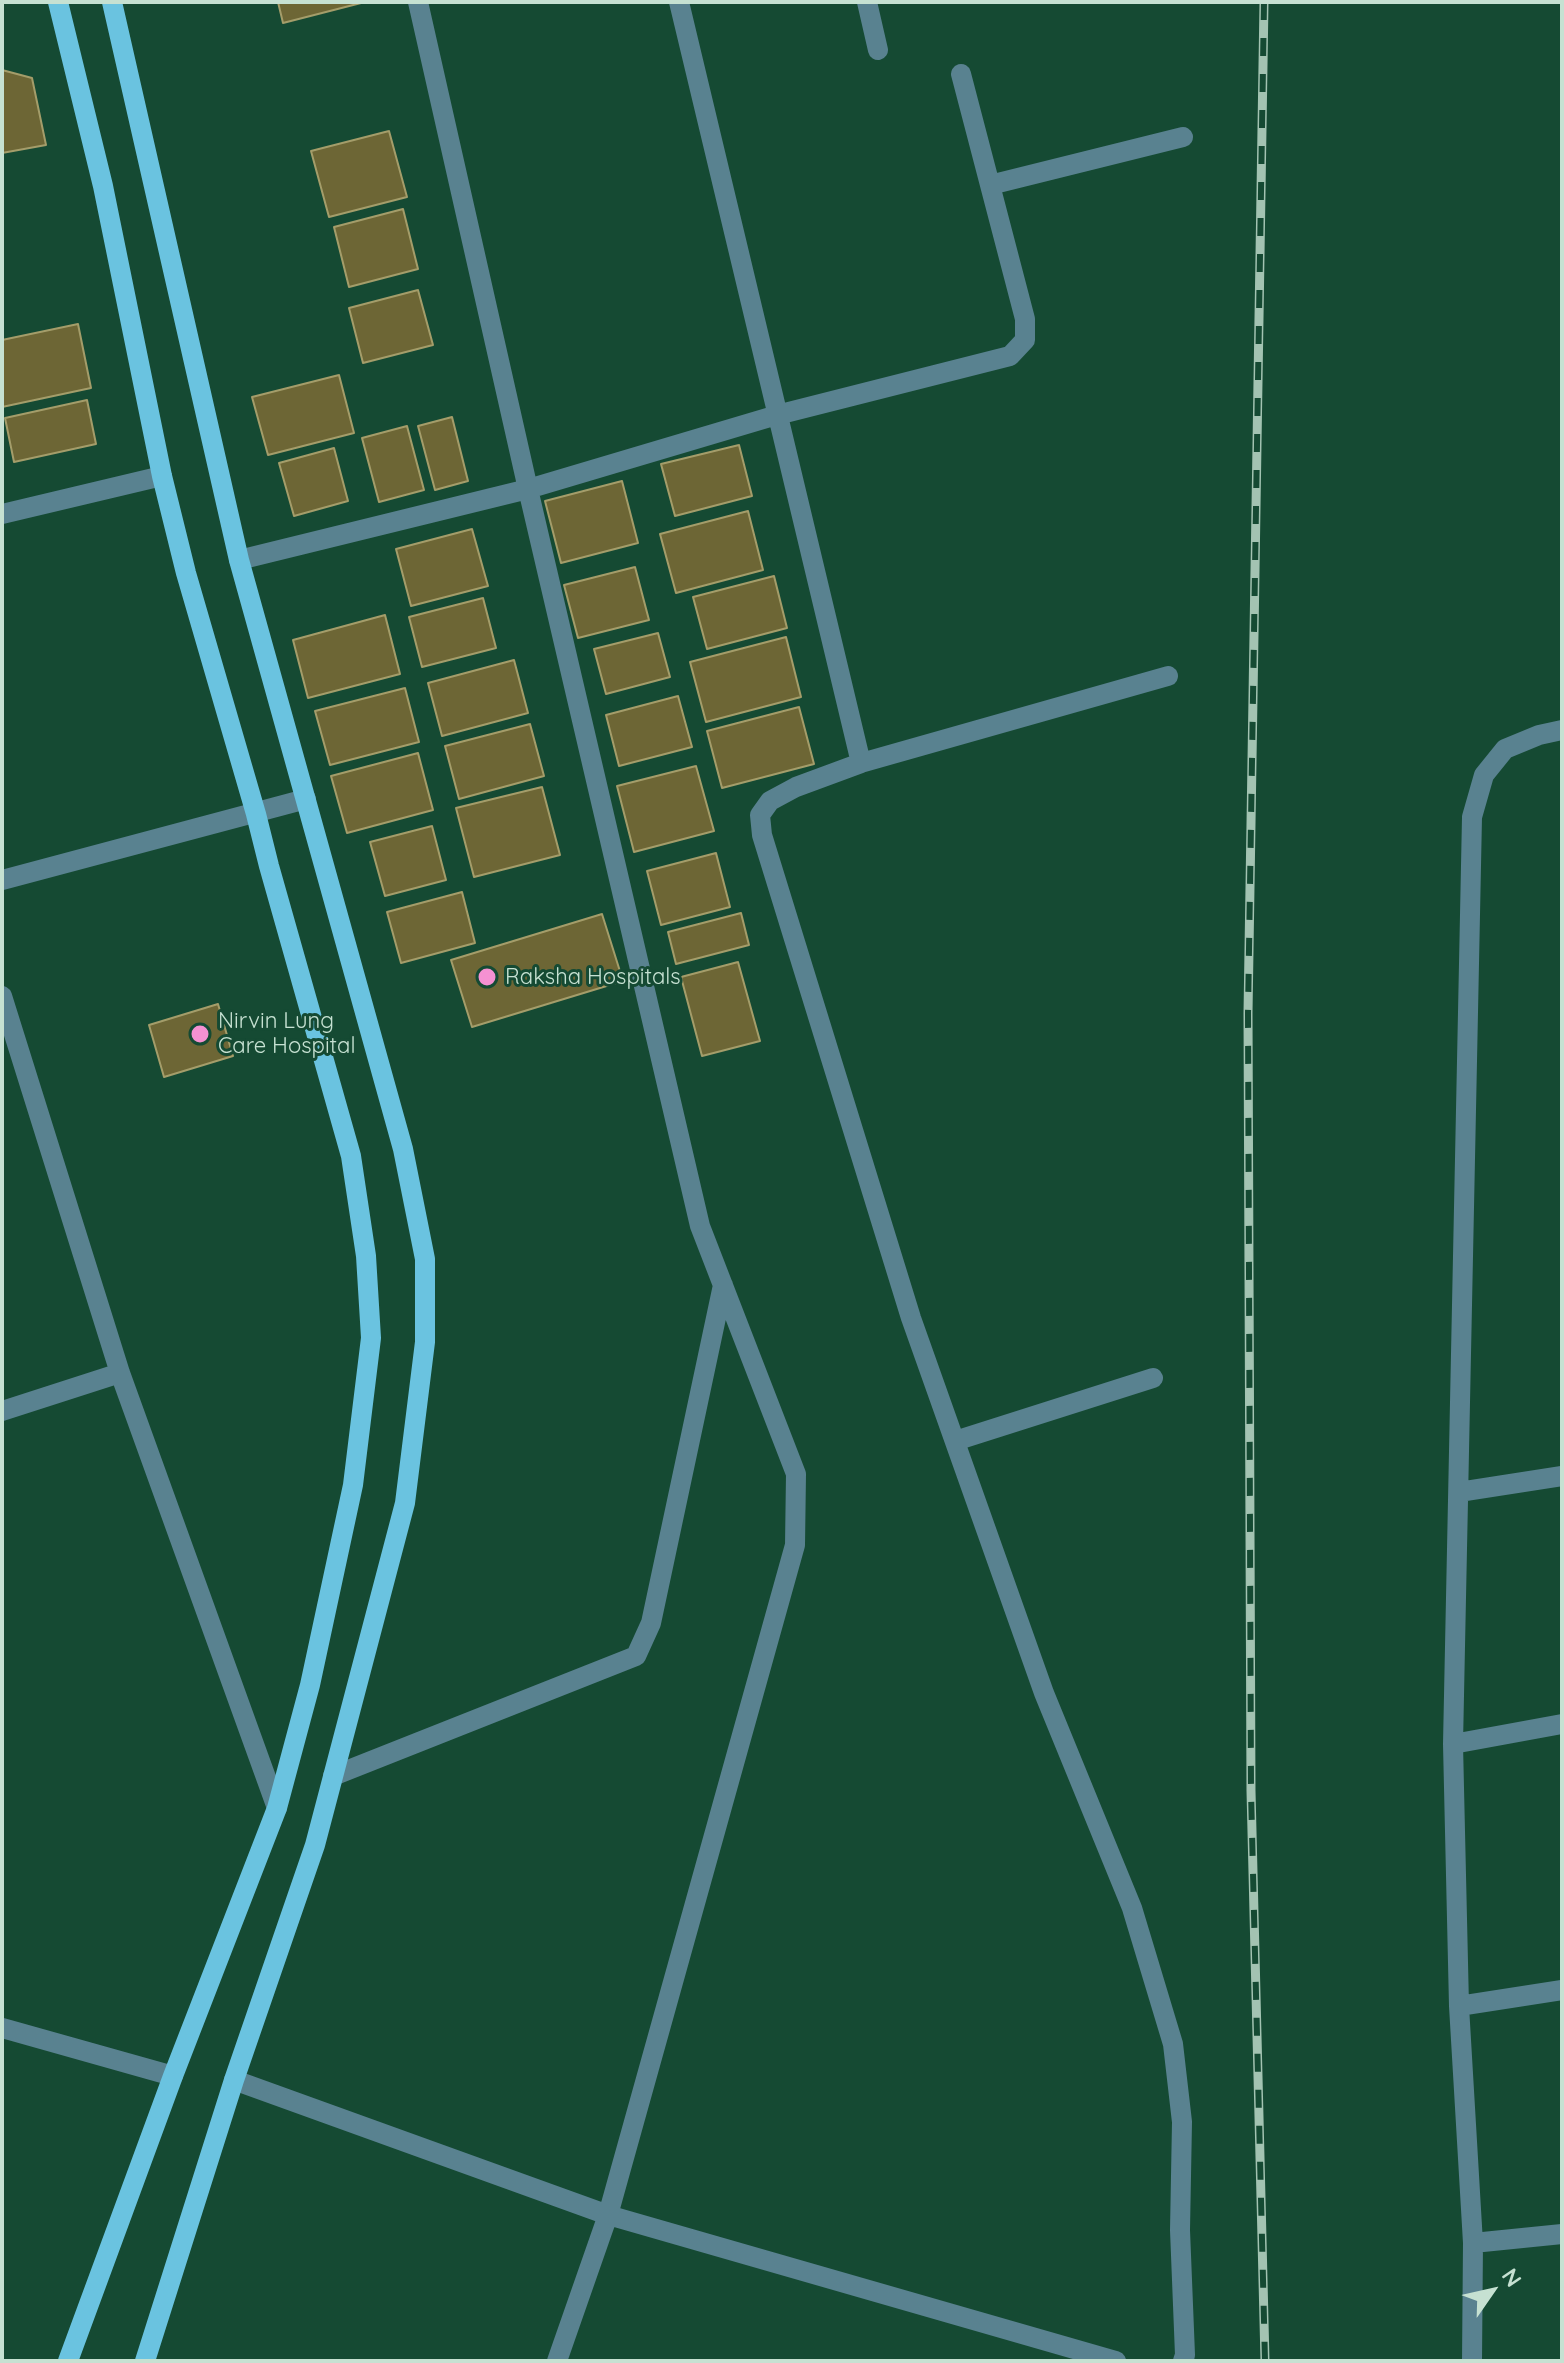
<!DOCTYPE html>
<style>
body{margin:0}
#map{position:relative;width:1564px;height:2363px;overflow:hidden;background:#154a33;font-family:Quicksand,sans-serif}
canvas{display:block}
.frame{position:absolute;inset:0;border:4px solid #c6e1d2;pointer-events:none}
.north{position:absolute;left:1452px;top:2251px;width:80px;height:80px;-webkit-text-stroke:6px #154a33;paint-order:stroke;rotate:56deg;font-size:22px;font-weight:700;line-height:32px;text-align:center;color:#c6e1d2}
.north::after{content:'';display:block;margin:auto;width:28px;height:36px;background:#c6e1d2;clip-path:polygon(50% 0,100% 100%,50% 72%,0 100%)}
</style>
<div id="map">
<canvas width="1564" height="2363"></canvas>
<div class="frame"></div>
<div class="north">N</div>
</div>
<script>
const g = document.querySelector('canvas').getContext('2d');
g.lineJoin = 'round';
function fillPath(path, color) {
  g.fillStyle = color;
  g.fill(path, 'evenodd');
}
function toPath(rows) {
  const path = new Path2D();
  for (const r of rows) {
    path.moveTo(r[0], r[1]);
    for (let i = 2; i < r.length; i += 2) path.lineTo(r[i], r[i + 1]);
  }
  return path;
}
function stroke(path, color, width, dash) {
  g.strokeStyle = color;
  g.lineWidth = width;
  g.lineCap = dash ? 'butt' : 'round';
  g.setLineDash(dash || []);
  g.stroke(path);
}
function drawText(font, color, halo, rows, align = 'center') {
  g.font = font + ' Quicksand,sans-serif';
  g.lineWidth = 6;
  g.setLineDash([]);
  g.textBaseline = 'middle';
  g.strokeStyle = halo;
  g.fillStyle = color;
  for (const [text, x, y, turn = 0] of rows) {
    g.save();
    g.translate(x, y);
    g.rotate((+turn || 0) * Math.PI / 180);
    g.textAlign = isNaN(turn) ? turn : align;
    if (halo) g.strokeText(text, 0, 0);
    g.fillText(text, 0, 0);
    g.restore();
  }
}
const building = toPath([
 [278,2,361,2,361,3,283,23,278,2],
 [2,70,32,78,46,145,2,153,2,70],
 [389,131,407,197,329,217,311,151,389,131],
 [403,209,418,269,349,287,334,227,403,209],
 [418,290,433,345,363,363,349,308,418,290],
 [78,324,91,388,2,407,2,340,78,324],
 [339,375,354,433,268,455,252,397,339,375],
 [87,400,96,444,14,462,5,418,87,400],
 [452,417,468,481,435,490,418,426,452,417],
 [407,426,424,490,379,502,362,438,407,426],
 [739,445,752,496,675,516,661,464,739,445],
 [334,448,348,501,294,516,279,463,334,448],
 [622,481,638,543,561,563,545,501,622,481],
 [748,511,763,570,676,593,660,534,748,511],
 [472,529,488,586,411,606,396,549,472,529],
 [635,567,649,620,578,638,564,585,635,567],
 [774,576,787,628,707,649,693,597,774,576],
 [483,598,496,648,422,667,409,617,483,598],
 [385,615,400,674,308,698,293,640,385,615],
 [658,633,670,677,606,694,594,649,658,633],
 [786,637,801,697,706,722,690,662,786,637],
 [514,660,528,713,442,736,428,683,514,660],
 [405,688,419,742,330,765,315,711,405,688],
 [678,696,692,747,619,766,606,715,678,696],
 [799,707,814,764,722,788,707,731,799,707],
 [530,724,544,776,459,799,445,746,530,724],
 [418,753,433,810,347,833,331,776,418,753],
 [696,766,714,831,634,852,617,786,696,766],
 [542,787,560,855,474,877,456,808,542,787],
 [432,826,446,880,385,896,370,842,432,826],
 [716,853,730,907,661,925,647,871,716,853],
 [462,892,475,943,401,963,387,912,462,892],
 [741,913,749,945,676,964,668,932,741,913],
 [602,914,623,981,472,1027,451,960,602,914],
 [738,962,760,1041,702,1056,681,977,738,962],
 [218,1004,233,1056,164,1077,149,1025,218,1004]
]);
fillPath(building, '#6d6635');
stroke(building, '#a49d6a', 2);
stroke(toPath([
 [418,2,528,489,777,415,1010,356,1025,340,1025,319,961,74],
 [679,2,861,763,1168,676],
 [867,2,878,50],
 [990,185,1183,137],
 [2,514,162,476],
 [861,763,796,787,770,801,760,815,762,835,911,1318,1044,1693,1132,1908,1173,2044,1182,2122,1180,2230,1185,2355,1183,2361],
 [2,880,306,799],
 [2,996,120,1373,277,1808],
 [2,1411,120,1373],
 [955,1441,1153,1378],
 [1459,1492,1562,1476],
 [1453,1744,1562,1724],
 [333,1776,636,1656,651,1623,723,1285],
 [1459,2006,1562,1990],
 [2,2028,173,2076],
 [234,2080,608,2215,795,1545,796,1474,700,1226,528,489,239,560],
 [1473,2243,1562,2234],
 [557,2361,608,2215,1116,2361],
 [1472,2361,1473,2243,1459,2006,1453,1744,1472,817,1484,775,1505,749,1539,735,1562,730]
]), '#598290', 20);
stroke(toPath([
 [58,2,103,186,162,476,186,573,256,814,269,866,351,1156,366,1256,371,1338,353,1485,310,1685,277,1808,173,2076,68,2361],
 [112,2,239,560,403,1149,425,1259,425,1342,405,1503,315,1845,234,2080,145,2361]
]), '#6ac3e0', 20);
const rail = toPath([
 [1264,2,1248,1013,1251,1791,1265,2361]
]);
stroke(rail, '#a3c3b2', 9);
stroke(rail, '#154a33', 6, [18]);
for (const [x, y, r, color] of [
 [487,977,10,"#f591d2"],
 [200,1034,10,"#f591d2"]
]) {
  const dot = new Path2D();
  dot.arc(x, y, r, 0, 2 * Math.PI);
  g.fillStyle = color;
  g.fill(dot);
  stroke(dot, '#154a33', 3);
}
drawText('22px', '#c6e1d2', '#154a33', [
 ["Raksha Hospitals",505,977],
 ["Nirvin Lung",218,1021],
 ["Care Hospital",218,1046]
], 'left');
</script>
